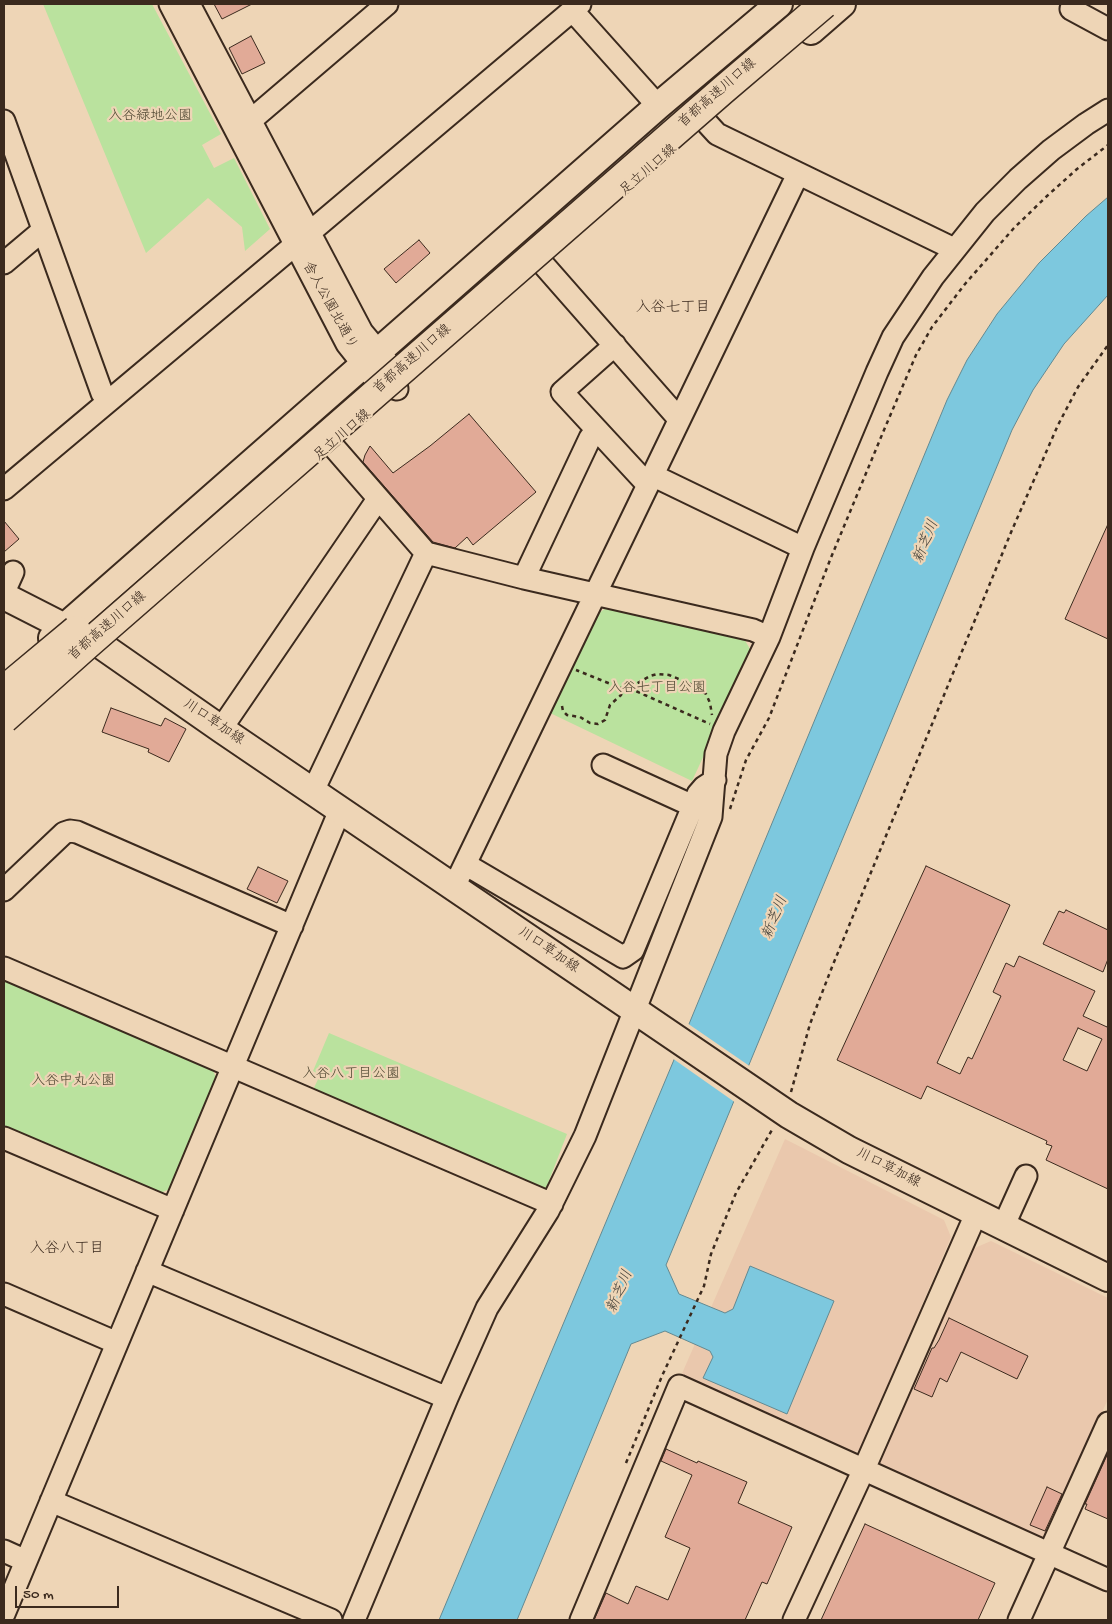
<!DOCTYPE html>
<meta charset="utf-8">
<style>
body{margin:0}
#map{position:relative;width:1112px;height:1624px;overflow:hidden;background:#eed5b6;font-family:"Gochi Hand",sans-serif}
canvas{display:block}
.frame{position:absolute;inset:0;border:5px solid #3b2a1e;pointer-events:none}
.scale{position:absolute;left:15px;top:1586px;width:104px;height:22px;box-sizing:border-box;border:2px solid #3b2a1e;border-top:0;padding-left:6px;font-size:15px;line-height:18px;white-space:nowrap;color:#3b2a1e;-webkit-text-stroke:4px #eed5b6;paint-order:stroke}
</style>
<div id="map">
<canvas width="1112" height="1624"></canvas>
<div class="frame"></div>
<div class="scale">50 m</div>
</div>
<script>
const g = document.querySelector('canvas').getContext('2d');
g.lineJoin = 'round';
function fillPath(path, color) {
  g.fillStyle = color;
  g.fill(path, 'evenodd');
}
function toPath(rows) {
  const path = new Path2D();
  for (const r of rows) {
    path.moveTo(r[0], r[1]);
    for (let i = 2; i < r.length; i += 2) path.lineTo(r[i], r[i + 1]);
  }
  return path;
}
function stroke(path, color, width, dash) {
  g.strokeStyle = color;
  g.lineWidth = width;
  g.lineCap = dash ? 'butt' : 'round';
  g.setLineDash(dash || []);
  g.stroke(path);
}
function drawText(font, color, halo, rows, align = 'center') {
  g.font = font + ' "Gochi Hand","Klee One",sans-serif';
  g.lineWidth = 4.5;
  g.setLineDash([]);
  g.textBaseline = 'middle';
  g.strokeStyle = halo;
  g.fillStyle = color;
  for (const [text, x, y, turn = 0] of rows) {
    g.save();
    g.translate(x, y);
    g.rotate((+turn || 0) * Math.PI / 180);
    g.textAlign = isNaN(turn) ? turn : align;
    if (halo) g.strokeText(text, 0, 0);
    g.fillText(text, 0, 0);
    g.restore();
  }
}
fillPath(toPath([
 [785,1139,944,1220,951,1237,860,1450,851,1453,680,1378],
 [991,1241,1108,1298,1108,1399,1045,1538,1039,1540,882,1468,878,1459,970,1250]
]), '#eac8ad');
fillPath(toPath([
 [43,4,152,4,221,134,202,145,214,168,234,158,270,229,245,251,242,227,208,198,146,253],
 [606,608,744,639,752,652,692,781,548,712,599,613],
 [4,978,212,1068,217,1080,170,1189,160,1193,4,1126],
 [329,1033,567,1134,545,1191,312,1092,320,1075,313,1071]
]), '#bae29e');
const water = toPath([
 [1108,197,1108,295,1064,344,1033,390,1012,430,666,1265,679,1294,725,1313,733,1309,750,1266,834,1301,787,1414,703,1378,713,1357,710,1351,665,1331,631,1344,517,1620,439,1620,689,1024,947,400,967,360,997,314,1039,263,1086,216,1108,197]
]);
fillPath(water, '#7dc8de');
stroke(water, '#638991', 1);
fillPath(toPath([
 [687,1023,751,1067,736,1103,672,1058]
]), '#eed5b6');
const building = toPath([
 [214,4,252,4,222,19,214,4],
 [251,36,265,63,242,74,229,48,251,36],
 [419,240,430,253,396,283,384,269,419,240],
 [469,414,536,492,473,545,467,537,455,548,433,542,363,462,365,455,370,446,393,473,430,446,469,414],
 [4,521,19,539,4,552,4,521],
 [1108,524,1108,639,1065,619,1108,524],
 [111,708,161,726,165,718,186,729,169,762,148,752,149,749,102,732,111,708],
 [926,866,1010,905,937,1063,960,1074,968,1057,972,1059,1001,996,993,992,1006,963,1014,967,1019,956,1095,991,1083,1016,1107,1027,1108,1024,1108,1189,1046,1160,1052,1146,1046,1144,1047,1141,927,1086,921,1099,837,1060,926,866],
 [1078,1028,1102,1039,1087,1071,1063,1060,1078,1028],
 [258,867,288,881,277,903,247,889,258,867],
 [1066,910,1108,930,1108,959,1103,972,1043,944,1059,911,1064,913,1066,910],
 [949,1318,1028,1356,1017,1379,961,1352,947,1382,940,1378,932,1397,914,1389,932,1348,934,1348,939,1340,949,1318],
 [666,1449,697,1463,698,1461,747,1482,738,1503,792,1527,767,1584,762,1582,745,1620,594,1620,606,1593,628,1604,636,1586,668,1600,690,1548,665,1537,692,1475,661,1461,666,1449],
 [1108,1453,1108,1519,1085,1509,1087,1504,1085,1504,1108,1453],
 [1047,1487,1062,1494,1045,1531,1030,1525,1047,1487],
 [865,1524,995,1583,978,1620,821,1620,865,1524]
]);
fillPath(building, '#e1aa97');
stroke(building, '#3b2a1e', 1);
const minor = toPath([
 [170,4,347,344,378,383,397,389,393,369,362,332,189,4],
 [1074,4,1071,9,1108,29],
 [572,10,658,106],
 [4,121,102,393,108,401],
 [706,122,717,134,954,249],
 [238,128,250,121,387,4],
 [309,233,580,4],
 [4,263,42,231],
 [542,263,679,419],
 [615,345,562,392,648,485],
 [332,445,426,553,524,578,753,630,769,637],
 [652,475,803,548],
 [4,489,296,244],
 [524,578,590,438,596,431],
 [4,592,13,572],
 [221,729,378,499],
 [603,765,693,806],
 [313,791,426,553],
 [465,864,623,957,633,950,698,794,704,787,715,780],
 [454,887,798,174],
 [4,890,64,833,70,831,77,832,292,926],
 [4,968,552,1204],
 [4,1138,173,1210],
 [1003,1227,1026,1176],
 [147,1271,447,1398],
 [4,1294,117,1343],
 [51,1501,331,1620],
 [4,1551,26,1561],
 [4,1614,340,810],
 [354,1620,447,1398,487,1308,548,1211,585,1136,711,817,716,754,724,731,769,637,803,548,877,372,893,337,933,277,985,212,1018,179,1051,150,1086,124,1108,110],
 [581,1620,679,1386,1108,1580],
 [794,1620,864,1469,976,1214],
 [1019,1620,1108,1423]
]);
const major = toPath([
 [811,31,842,4],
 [4,596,102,646,221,729,789,1115,849,1150,1108,1278],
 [52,638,658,106,779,4]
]);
stroke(minor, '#3b2a1e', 25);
stroke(major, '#3b2a1e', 30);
stroke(toPath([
 [629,688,710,724],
 [623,689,629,688,650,676,657,674,669,675,693,685,706,694,710,703,712,715],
 [562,706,563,711,567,715,580,717,590,723,598,724,605,720,610,705,621,695,623,689,576,670],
 [730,809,746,760,769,718,830,560,884,430,916,355,932,327,965,284,1014,228,1047,196,1077,169,1108,145],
 [791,1092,810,1024,832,967,1012,530,1058,425,1078,387,1108,345],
 [626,1463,662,1376,704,1286,711,1254,736,1193,773,1128]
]), '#3b2a1e', 2.5, [4, 4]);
stroke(minor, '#eed5b6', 21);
stroke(major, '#eed5b6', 26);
const highwayBridge = toPath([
 [4,690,76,630],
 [4,719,87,645,723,90,824,4]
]);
stroke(highwayBridge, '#3b2a1e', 31, []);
stroke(highwayBridge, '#eed5b6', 28);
drawText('14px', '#3b2a1e', '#eed5b6', [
 ["首都高速川口線",718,94,-41],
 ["足立川口線",649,171,-41],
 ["舎人公園北通り",329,306,61],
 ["首都高速川口線",413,360,-41],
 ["足立川口線",343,436,-41],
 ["首都高速川口線",108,627,-41],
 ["川口草加線",213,723,34],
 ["川口草加線",548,951,34],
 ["川口草加線",888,1169,27]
]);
drawText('14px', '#4e4631', '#eed5b6', [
 ["入谷緑地公園",150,117],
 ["入谷七丁目公園",657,689],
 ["入谷八丁目公園",351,1075],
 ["入谷中丸公園",73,1082]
]);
drawText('15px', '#3b2a1e', '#eed5b6', [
 ["入谷七丁目",673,309],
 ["入谷八丁目",67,1250]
]);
drawText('italic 15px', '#45423b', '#eed5b6', [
 ["新芝川",927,542,-68],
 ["新芝川",776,918,-68],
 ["新芝川",621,1292,-67]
]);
</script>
